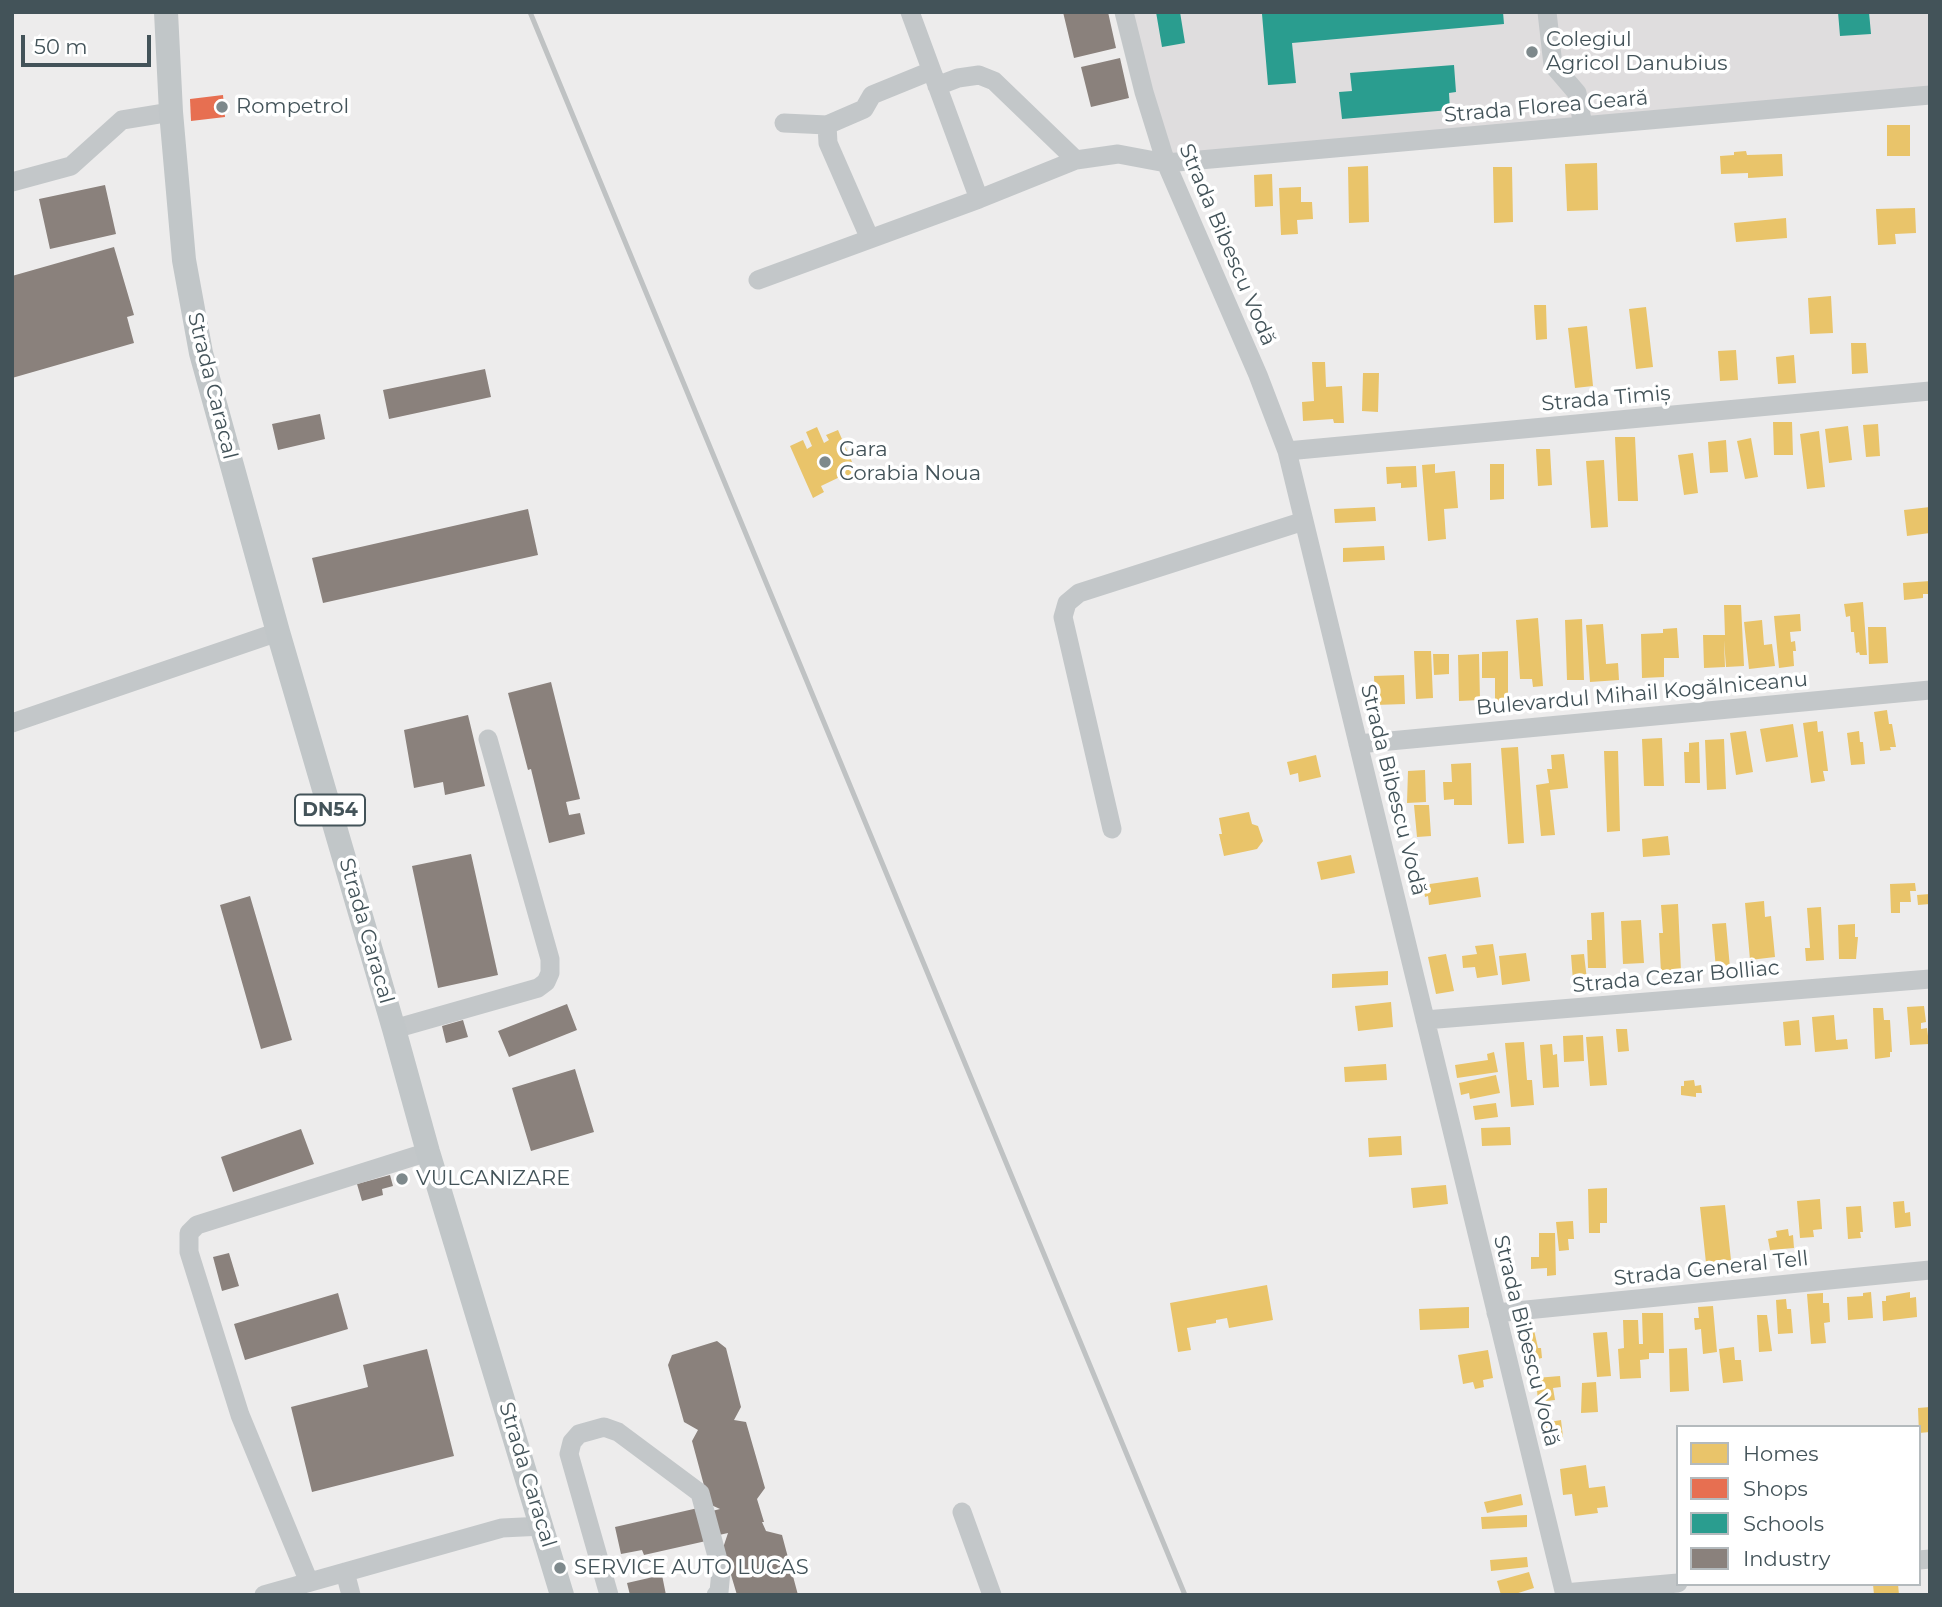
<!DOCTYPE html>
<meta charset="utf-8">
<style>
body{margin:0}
#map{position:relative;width:1942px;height:1607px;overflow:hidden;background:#edecec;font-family:Montserrat,sans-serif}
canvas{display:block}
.frame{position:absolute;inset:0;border:14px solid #435359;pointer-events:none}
.legend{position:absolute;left:1676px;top:1425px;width:245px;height:161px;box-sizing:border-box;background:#fff;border:2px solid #b4babd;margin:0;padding:9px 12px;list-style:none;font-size:21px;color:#435359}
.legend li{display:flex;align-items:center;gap:14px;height:35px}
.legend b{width:35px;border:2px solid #b4babd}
.scale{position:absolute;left:21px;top:35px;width:130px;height:32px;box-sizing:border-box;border:4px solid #435359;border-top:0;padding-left:9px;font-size:21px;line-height:24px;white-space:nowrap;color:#435359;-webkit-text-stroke:5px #fff;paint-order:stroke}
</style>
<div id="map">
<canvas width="1942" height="1607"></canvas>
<div class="frame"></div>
<ul class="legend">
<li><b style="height:19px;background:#e9c46a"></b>Homes</li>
<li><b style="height:19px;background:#e76f51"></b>Shops</li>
<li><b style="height:19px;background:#2a9d8f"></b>Schools</li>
<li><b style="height:19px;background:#8a817c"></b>Industry</li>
</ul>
<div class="scale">50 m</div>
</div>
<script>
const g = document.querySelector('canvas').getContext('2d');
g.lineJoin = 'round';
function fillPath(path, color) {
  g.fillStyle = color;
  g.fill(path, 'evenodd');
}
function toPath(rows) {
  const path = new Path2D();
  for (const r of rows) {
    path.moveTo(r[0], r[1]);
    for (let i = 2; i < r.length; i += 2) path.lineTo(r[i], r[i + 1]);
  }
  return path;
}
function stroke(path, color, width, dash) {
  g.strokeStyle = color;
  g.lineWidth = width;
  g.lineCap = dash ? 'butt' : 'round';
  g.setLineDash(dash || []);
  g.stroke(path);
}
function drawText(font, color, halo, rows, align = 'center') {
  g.font = font + ' Montserrat,sans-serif';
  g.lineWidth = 7;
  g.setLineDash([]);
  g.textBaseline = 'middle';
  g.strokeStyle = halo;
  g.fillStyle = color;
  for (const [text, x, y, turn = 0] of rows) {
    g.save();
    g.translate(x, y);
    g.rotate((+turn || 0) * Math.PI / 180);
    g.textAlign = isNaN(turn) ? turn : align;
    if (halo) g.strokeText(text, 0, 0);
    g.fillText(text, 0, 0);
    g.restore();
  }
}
fillPath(toPath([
 [1124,12,1930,12,1930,95,1166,163]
]), '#dfddde');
fillPath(toPath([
 [1887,125,1910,125,1910,156,1887,156],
 [1746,151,1747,155,1782,154,1783,176,1748,178,1748,173,1721,174,1720,156,1734,155,1734,152],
 [1597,163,1598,210,1567,211,1565,164],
 [1368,166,1369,222,1349,223,1348,167],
 [1493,167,1512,167,1513,222,1494,223],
 [1272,174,1273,206,1255,207,1254,175],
 [1301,187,1301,202,1312,202,1313,219,1297,220,1298,234,1281,235,1279,188],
 [1915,208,1916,233,1895,234,1896,244,1878,245,1876,209],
 [1786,218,1787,238,1736,242,1734,223],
 [1831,296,1833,333,1810,334,1808,298],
 [1534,305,1546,305,1547,339,1536,340],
 [1646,307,1653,367,1636,369,1629,309],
 [1587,326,1593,386,1575,388,1568,328],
 [1851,343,1866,343,1868,373,1852,374],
 [1736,350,1738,380,1720,381,1718,351],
 [1794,355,1796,383,1778,384,1776,357],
 [1312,362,1325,362,1326,387,1342,386,1344,423,1334,423,1333,419,1303,421,1302,402,1314,401],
 [1363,373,1379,373,1378,412,1362,411],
 [1773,422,1792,422,1793,455,1774,455],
 [1878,424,1880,456,1866,457,1863,425],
 [1848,426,1852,460,1829,463,1825,429],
 [817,427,824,443,829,440,826,435,838,430,859,478,847,483,844,475,821,486,824,492,813,498,790,446,803,440,807,449,812,446,806,432],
 [1819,431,1825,487,1807,489,1800,434],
 [1615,437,1635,437,1638,501,1618,501],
 [1751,438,1758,477,1745,479,1737,441],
 [1726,440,1728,472,1710,473,1708,442],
 [1536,449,1550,449,1552,485,1538,486],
 [1693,453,1698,493,1684,495,1678,455],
 [1604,460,1608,527,1591,528,1586,461],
 [1435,464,1435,473,1455,471,1458,508,1444,509,1446,539,1428,541,1422,465],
 [1490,464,1504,464,1504,499,1490,500],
 [1416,466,1417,487,1401,488,1401,483,1387,484,1386,467],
 [1375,507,1376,521,1335,523,1334,509],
 [1930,507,1930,533,1907,536,1904,510],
 [1384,546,1385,560,1343,562,1343,548],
 [1930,581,1930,594,1923,594,1923,598,1904,600,1903,583],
 [1863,602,1867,655,1860,655,1859,652,1856,653,1854,632,1851,632,1850,616,1846,617,1844,604],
 [1724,605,1741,605,1744,666,1726,667,1724,640,1725,667,1704,668,1703,635,1725,635],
 [1800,614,1801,631,1790,632,1791,642,1795,641,1796,651,1793,651,1794,666,1779,668,1774,616],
 [1538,618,1543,686,1533,687,1532,679,1520,679,1516,620],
 [1582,619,1584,680,1567,680,1565,620],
 [1762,620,1764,645,1772,644,1775,666,1749,669,1744,622],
 [1603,624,1606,664,1618,663,1619,680,1590,682,1586,625],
 [1868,627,1886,627,1888,663,1869,664],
 [1677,628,1679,658,1664,658,1664,677,1642,678,1641,634,1663,633,1663,629],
 [1414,651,1431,651,1433,698,1416,699],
 [1508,651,1508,702,1495,702,1495,678,1482,678,1482,652],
 [1433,654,1449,654,1449,674,1434,675],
 [1479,654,1480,700,1459,701,1458,655],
 [1404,675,1405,704,1375,705,1374,676],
 [1887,710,1889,724,1892,724,1896,747,1890,747,1891,750,1880,751,1874,712],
 [1817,721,1818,732,1823,731,1828,771,1823,771,1825,781,1811,783,1803,723],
 [1793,724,1798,757,1766,762,1760,729],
 [1746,731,1753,772,1736,775,1730,733],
 [1859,731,1860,742,1863,742,1865,764,1851,765,1847,733],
 [1662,738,1664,786,1644,786,1642,739],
 [1724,739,1726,789,1707,790,1705,740],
 [1699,742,1700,783,1685,783,1684,752,1689,752,1689,743],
 [1518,747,1524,843,1508,844,1501,748],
 [1604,751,1618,751,1620,831,1607,832],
 [1564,754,1568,788,1550,790,1555,835,1541,836,1536,785,1549,783,1547,769,1552,769,1551,755],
 [1316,755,1321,777,1299,782,1298,773,1290,775,1287,762],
 [1471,763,1472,805,1454,805,1454,799,1444,800,1443,782,1452,782,1451,764],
 [1425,770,1426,802,1407,803,1408,771],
 [1414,805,1429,805,1431,836,1417,837],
 [1249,812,1252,824,1258,826,1263,841,1257,849,1224,856,1219,834,1222,834,1219,818],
 [1668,836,1670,855,1643,857,1642,839],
 [1351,855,1355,873,1321,880,1317,862],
 [1478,877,1481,897,1429,905,1428,896,1425,897,1423,885],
 [1915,883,1916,891,1910,891,1911,902,1900,902,1900,913,1891,913,1890,884],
 [1930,894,1930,904,1918,905,1917,895],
 [1764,901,1765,917,1771,916,1775,957,1750,960,1745,903],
 [1678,904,1681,972,1661,973,1659,933,1663,933,1661,905],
 [1821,907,1824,960,1806,961,1805,948,1810,948,1807,908],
 [1604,912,1606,968,1588,968,1587,940,1592,940,1591,913],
 [1641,920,1644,963,1623,964,1621,921],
 [1726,923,1730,968,1716,969,1712,924],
 [1855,924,1855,937,1858,937,1856,959,1839,959,1838,925],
 [1493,944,1498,975,1477,978,1475,967,1463,968,1462,956,1477,954,1475,946],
 [1526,953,1530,981,1502,985,1499,956],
 [1446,954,1454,991,1436,994,1428,957],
 [1584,954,1587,980,1573,981,1571,955],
 [1388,971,1388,985,1332,988,1332,974],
 [1391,1002,1393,1027,1358,1031,1355,1006],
 [1924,1006,1926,1022,1921,1023,1921,1029,1927,1028,1929,1044,1910,1045,1907,1007],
 [1873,1008,1883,1008,1884,1020,1890,1020,1892,1052,1890,1052,1890,1057,1875,1059],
 [1834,1015,1836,1040,1847,1039,1848,1049,1815,1052,1812,1017],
 [1799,1020,1801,1045,1785,1046,1783,1022],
 [1616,1029,1627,1029,1629,1051,1618,1052],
 [1583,1035,1584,1061,1564,1062,1563,1036],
 [1603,1036,1607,1085,1590,1086,1586,1037],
 [1524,1042,1527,1080,1532,1080,1534,1105,1511,1107,1505,1043],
 [1552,1044,1553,1055,1557,1054,1559,1087,1543,1088,1540,1045],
 [1494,1052,1498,1072,1457,1078,1455,1065,1488,1060,1487,1054],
 [1386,1064,1387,1080,1345,1082,1344,1067],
 [1496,1075,1500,1093,1470,1099,1469,1093,1461,1095,1459,1083],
 [1694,1080,1695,1086,1701,1085,1702,1093,1696,1093,1696,1097,1681,1095,1681,1086,1684,1086,1684,1081],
 [1496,1103,1498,1117,1475,1120,1473,1106],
 [1510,1127,1511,1145,1482,1146,1481,1128],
 [1401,1136,1402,1155,1369,1157,1368,1138],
 [1446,1185,1448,1204,1413,1208,1411,1188],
 [1607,1188,1607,1223,1600,1223,1600,1233,1589,1233,1588,1189],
 [1820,1199,1822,1229,1813,1230,1814,1237,1800,1238,1797,1201],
 [1904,1201,1905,1213,1910,1212,1911,1226,1895,1228,1893,1202],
 [1725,1205,1731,1260,1706,1263,1700,1207],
 [1861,1206,1863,1232,1860,1232,1861,1238,1848,1239,1846,1207],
 [1573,1221,1574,1239,1568,1239,1569,1250,1559,1251,1556,1222],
 [1788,1229,1789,1236,1793,1235,1794,1248,1770,1250,1768,1239,1777,1237,1776,1231],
 [1539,1233,1555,1233,1556,1275,1547,1276,1547,1268,1531,1269,1531,1257,1539,1257],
 [1267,1285,1273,1320,1229,1328,1227,1318,1216,1320,1216,1323,1187,1328,1191,1350,1178,1352,1170,1303],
 [1871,1292,1873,1318,1848,1320,1847,1297,1863,1296,1863,1293],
 [1910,1292,1910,1298,1916,1297,1917,1317,1883,1321,1882,1301,1886,1301,1886,1296],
 [1823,1293,1823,1303,1829,1303,1830,1322,1824,1323,1826,1343,1811,1344,1807,1294],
 [1786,1299,1787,1309,1791,1309,1793,1333,1778,1334,1776,1300],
 [1713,1306,1717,1352,1703,1354,1701,1329,1695,1330,1694,1318,1699,1318,1698,1307],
 [1469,1307,1469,1328,1420,1330,1419,1309],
 [1642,1313,1663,1313,1664,1353,1649,1353,1649,1359,1640,1360,1641,1378,1620,1379,1618,1349,1624,1348,1623,1320,1638,1320,1639,1344,1643,1344],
 [1757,1315,1767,1315,1772,1351,1759,1352],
 [1534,1330,1538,1348,1541,1348,1542,1358,1528,1361,1524,1332],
 [1607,1332,1611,1376,1597,1377,1593,1333],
 [1734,1347,1735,1360,1741,1360,1743,1381,1723,1383,1719,1349],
 [1687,1348,1689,1391,1670,1392,1669,1349],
 [1488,1350,1493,1378,1483,1380,1484,1387,1475,1389,1473,1382,1463,1384,1458,1355],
 [1560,1376,1561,1387,1553,1388,1555,1400,1538,1402,1536,1378],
 [1596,1382,1598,1412,1581,1413,1582,1383],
 [1930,1407,1930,1432,1919,1433,1918,1408],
 [1561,1420,1563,1437,1546,1440,1544,1423],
 [1586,1465,1589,1488,1605,1486,1608,1507,1597,1508,1598,1513,1575,1516,1572,1494,1563,1495,1560,1469],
 [1521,1494,1523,1505,1487,1513,1484,1502],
 [1527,1515,1527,1527,1482,1529,1481,1517],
 [1527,1557,1528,1567,1491,1571,1490,1560],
 [1529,1572,1534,1588,1512,1595,1501,1595,1497,1581],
 [1873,1584,1898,1584,1899,1595,1874,1595]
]), '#e9c46a');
fillPath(toPath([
 [223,95,225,117,191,121,190,99]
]), '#e76f51');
fillPath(toPath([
 [1156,12,1180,12,1185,43,1162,47],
 [1277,12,1503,12,1504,24,1292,43,1296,83,1268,85,1262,14],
 [1838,12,1869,12,1871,34,1840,36],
 [1454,65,1456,92,1449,93,1450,110,1342,119,1339,92,1352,91,1350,73]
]), '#2a9d8f');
fillPath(toPath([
 [1063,12,1108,12,1116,48,1074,58],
 [1120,58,1129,98,1091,107,1081,67],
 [105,185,116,234,50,249,39,199],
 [114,247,134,315,127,317,134,343,12,378,12,276],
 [485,369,491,397,389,419,383,390],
 [320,414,325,439,278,450,272,424],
 [528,509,538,555,323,603,312,558],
 [551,682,580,799,566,802,569,815,580,813,585,834,549,843,531,769,528,770,508,693],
 [468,715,485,786,445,795,443,782,414,788,404,730],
 [471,854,498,975,438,988,412,866],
 [250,896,292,1040,261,1049,220,905],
 [567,1004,577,1030,509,1057,498,1031],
 [463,1020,468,1037,446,1043,442,1026],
 [575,1069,594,1132,531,1151,512,1088],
 [301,1129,314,1164,233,1192,221,1157],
 [390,1175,393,1186,382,1189,383,1195,362,1201,357,1184],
 [229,1253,239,1286,222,1291,213,1257],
 [338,1293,348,1329,245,1360,234,1324],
 [717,1341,726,1348,741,1407,734,1420,746,1422,765,1488,757,1499,764,1522,762,1522,766,1531,782,1535,798,1595,737,1595,723,1548,728,1533,719,1535,712,1511,720,1509,709,1504,692,1441,698,1430,684,1422,668,1365,672,1355],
 [427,1349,454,1456,312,1492,291,1407,368,1387,363,1365],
 [698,1508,706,1541,644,1555,642,1550,621,1554,615,1527],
 [662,1575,666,1595,630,1595,627,1583]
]), '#8a817c');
stroke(toPath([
 [910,12,979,199],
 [1124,12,1144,92,1166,163,1258,375,1287,451,1565,1595],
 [1547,12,1553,65,1577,93,1583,126],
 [937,86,958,78,979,75,994,81,1076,160],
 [784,123,827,125,864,109,872,95,931,71],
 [827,125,828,143,870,239],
 [12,182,71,166,122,120,171,112],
 [758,280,979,199,1076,160,1118,154,1166,163,1930,95],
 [1287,451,1930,391],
 [12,723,278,632],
 [1358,744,1930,690],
 [1112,829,1063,617,1067,603,1079,593,1304,521],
 [1425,1020,1930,979],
 [394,1029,538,988,546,982,550,973,550,959,488,739],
 [1496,1313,1930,1270],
 [962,1512,992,1595],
 [1919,1560,1930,1559],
 [345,1572,351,1595],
 [309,1582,240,1415,189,1252,189,1233,197,1225,428,1152],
 [1564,1593,1678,1583],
 [264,1595,502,1528,543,1526],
 [609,1595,569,1454,572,1442,579,1434,604,1427,618,1432,700,1493,721,1571,719,1592,716,1595]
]), '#c3c7c9', 19);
stroke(toPath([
 [166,12,171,112,184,260,201,353,278,632,394,1029,428,1152,562,1595]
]), '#c1c6c8', 24);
stroke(toPath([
 [530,12,1185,1595]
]), '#bfc2c3', 5);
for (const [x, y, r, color] of [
 [1532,52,7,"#7e898c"],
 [222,107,7,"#7e898c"],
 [825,462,7,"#7e898c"],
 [402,1179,7,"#7e898c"],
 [560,1568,7,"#7e898c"]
]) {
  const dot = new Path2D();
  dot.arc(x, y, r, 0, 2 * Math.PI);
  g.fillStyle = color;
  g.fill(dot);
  stroke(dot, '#fff', 2.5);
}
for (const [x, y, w] of [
 [330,810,70]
]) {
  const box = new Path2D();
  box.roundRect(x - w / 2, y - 15.5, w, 31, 5);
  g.fillStyle = '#fff';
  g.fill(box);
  stroke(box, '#435359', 2);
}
drawText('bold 19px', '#435359', null, [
 ["DN54",330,810]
]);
drawText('21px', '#435359', '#fff', [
 ["Colegiul",1546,40],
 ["Agricol Danubius",1546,64],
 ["Rompetrol",236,107],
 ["Gara",839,450],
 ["Corabia Noua",839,474],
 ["VULCANIZARE",416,1179],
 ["SERVICE AUTO LUCAS",574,1568]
], 'left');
drawText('21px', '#435359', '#fff', [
 ["Strada Florea Geară",1546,107,-5],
 ["Strada Bibescu Vodă",1227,245,67],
 ["Strada Caracal",212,386,76],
 ["Strada Timiș",1606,399,-5],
 ["Bulevardul Mihail Kogălniceanu",1642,694,-5],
 ["Strada Bibescu Vodă",1393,790,76],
 ["Strada Caracal",366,931,74],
 ["Strada Cezar Bolliac",1676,977,-5],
 ["Strada General Tell",1711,1269,-6],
 ["Strada Bibescu Vodă",1526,1341,76],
 ["Strada Caracal",527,1475,73]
]);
</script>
